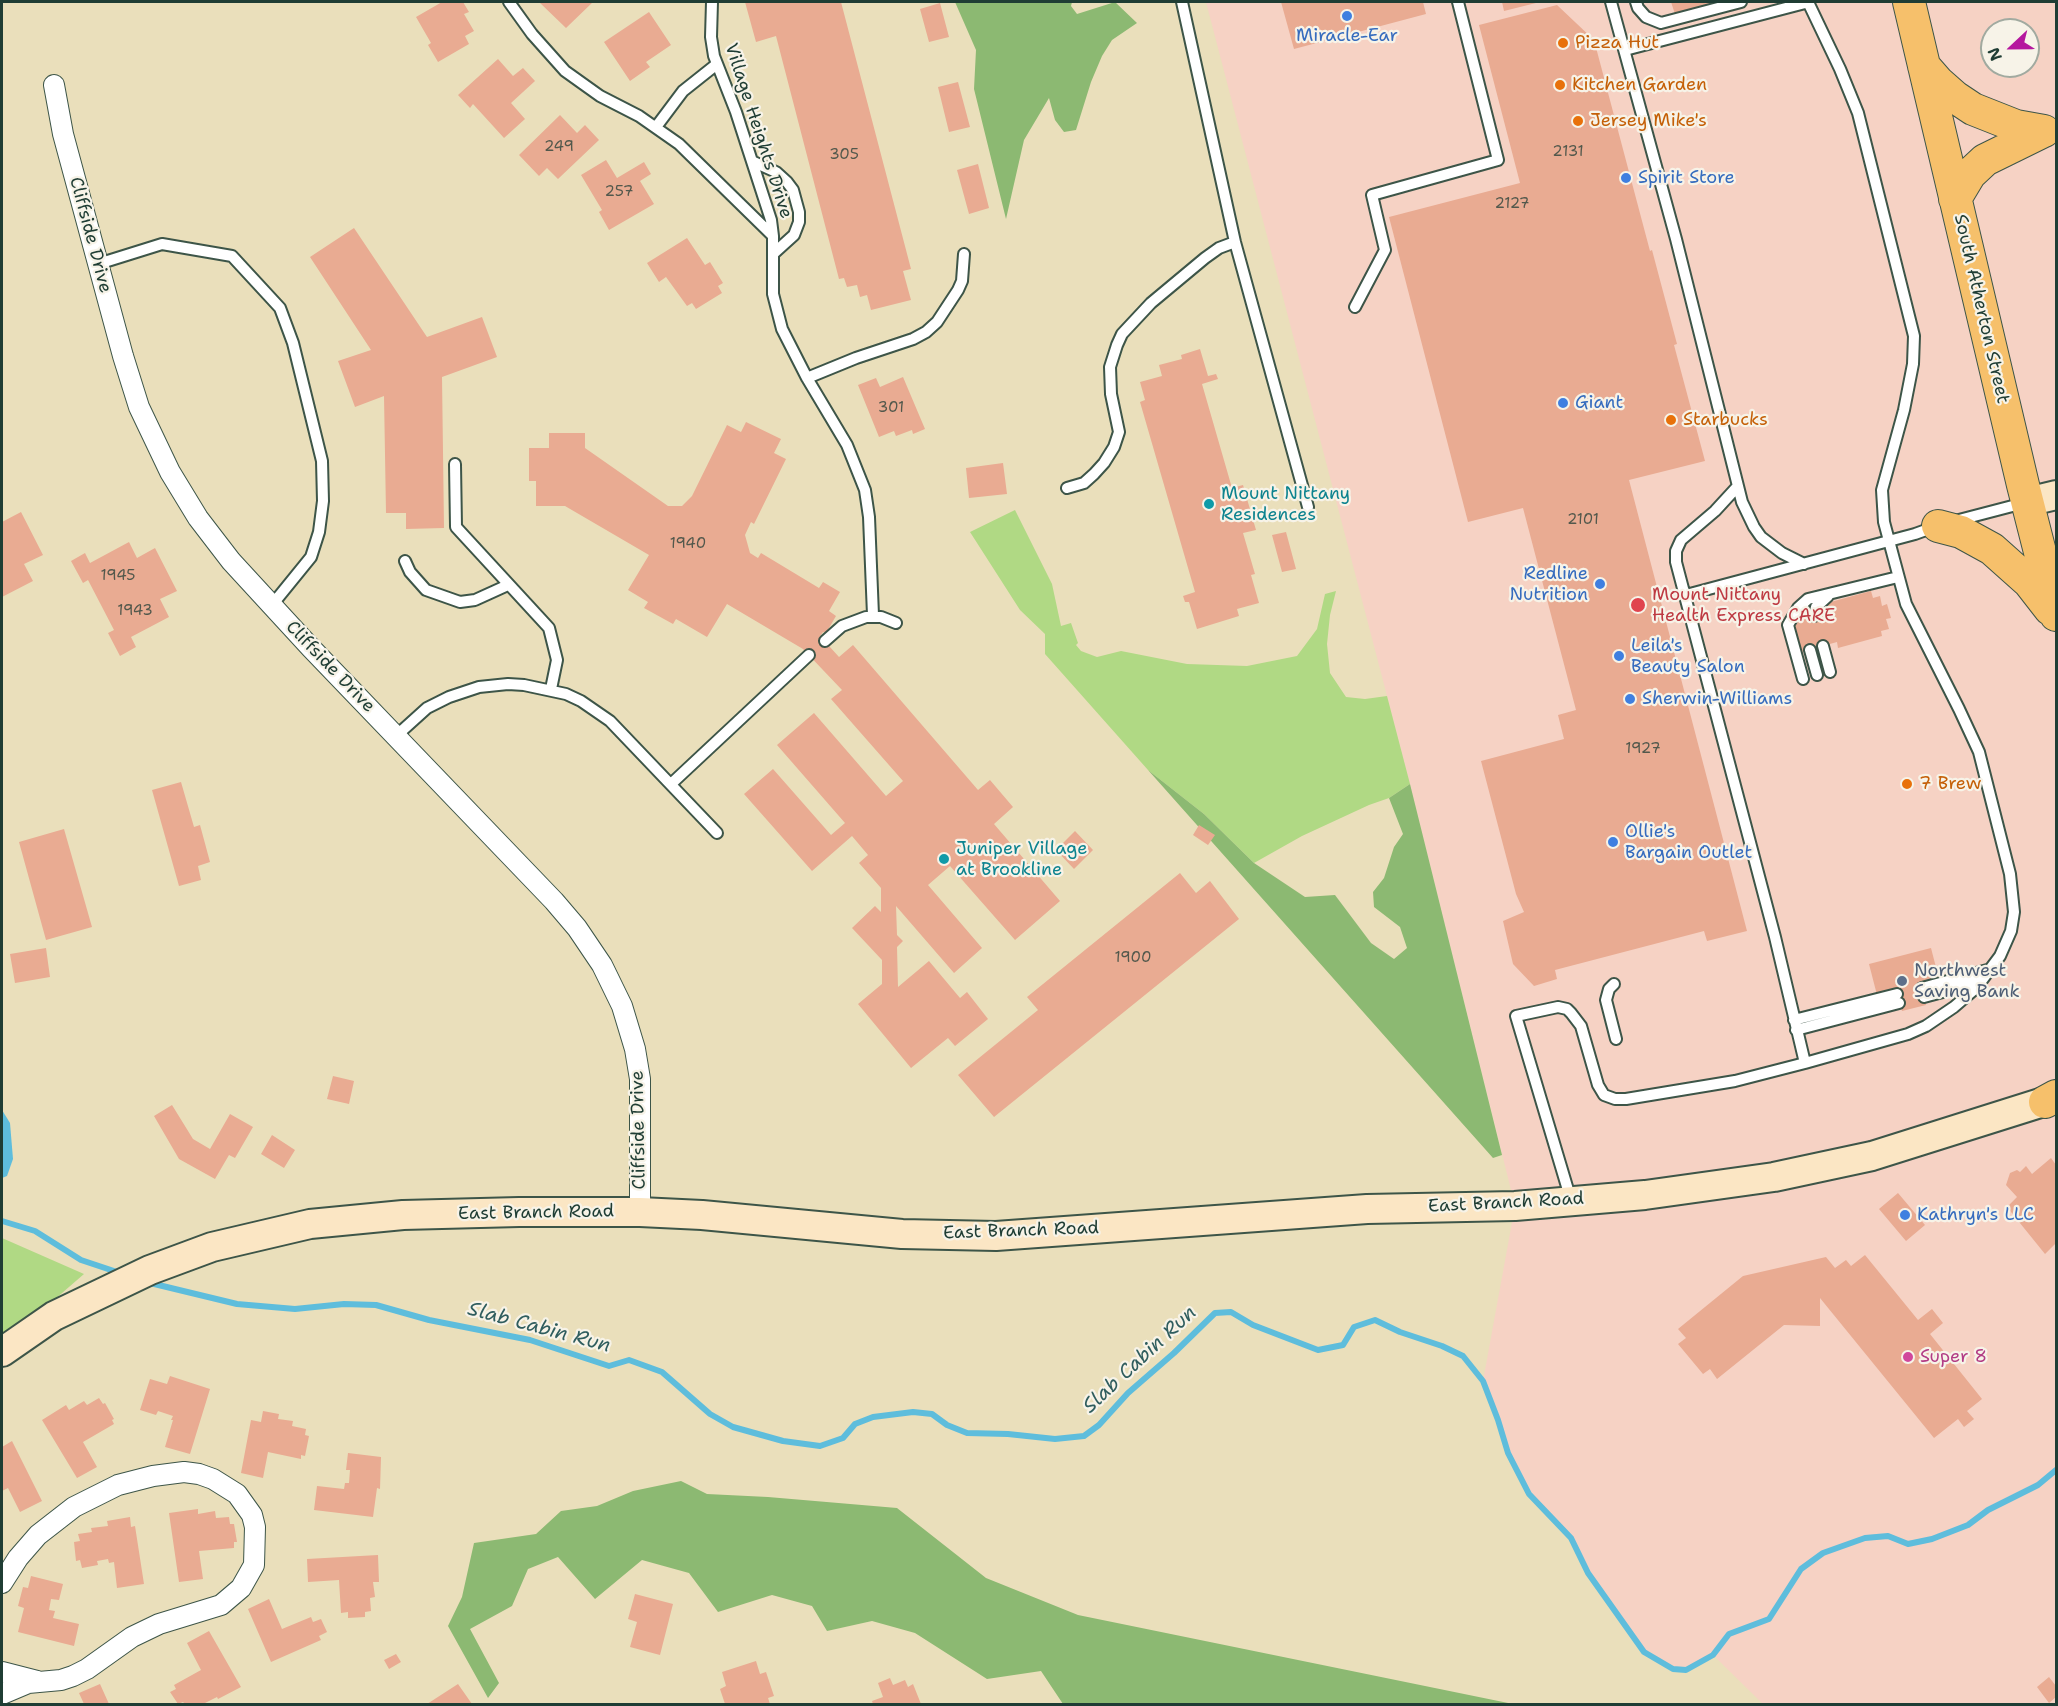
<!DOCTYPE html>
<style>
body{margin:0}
#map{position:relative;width:2058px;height:1706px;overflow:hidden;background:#eadfbb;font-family:"Shantell Sans",sans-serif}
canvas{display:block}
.frame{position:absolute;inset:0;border:3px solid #1f3d34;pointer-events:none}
.north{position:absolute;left:1980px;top:18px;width:60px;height:60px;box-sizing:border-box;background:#f7f3e8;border:2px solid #a1aaa0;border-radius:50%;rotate:248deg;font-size:16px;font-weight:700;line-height:24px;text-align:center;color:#1f3d34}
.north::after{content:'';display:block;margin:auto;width:21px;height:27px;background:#b5179e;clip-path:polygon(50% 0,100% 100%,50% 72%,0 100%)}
</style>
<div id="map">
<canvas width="2058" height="1706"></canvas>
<div class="frame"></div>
<div class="north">N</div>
</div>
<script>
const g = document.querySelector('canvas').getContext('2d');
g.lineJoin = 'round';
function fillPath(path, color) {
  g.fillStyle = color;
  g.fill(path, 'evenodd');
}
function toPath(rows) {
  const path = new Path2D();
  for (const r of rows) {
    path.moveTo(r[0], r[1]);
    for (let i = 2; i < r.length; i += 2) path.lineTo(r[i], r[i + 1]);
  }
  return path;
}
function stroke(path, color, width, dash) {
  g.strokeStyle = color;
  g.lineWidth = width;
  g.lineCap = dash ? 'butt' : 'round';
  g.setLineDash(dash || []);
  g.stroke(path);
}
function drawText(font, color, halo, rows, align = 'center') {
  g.font = font + ' "Shantell Sans",sans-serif';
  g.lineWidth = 4.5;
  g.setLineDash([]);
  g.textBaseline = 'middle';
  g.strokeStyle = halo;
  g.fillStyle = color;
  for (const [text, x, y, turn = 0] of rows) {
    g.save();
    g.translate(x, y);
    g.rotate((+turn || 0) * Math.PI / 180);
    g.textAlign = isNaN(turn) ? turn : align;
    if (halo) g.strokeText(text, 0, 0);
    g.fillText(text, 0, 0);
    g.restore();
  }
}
fillPath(toPath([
 [1206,2,2056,2,2056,1704,1763,1704,1713,1655,1686,1670,1673,1669,1644,1652,1588,1573,1571,1538,1529,1494,1508,1453,1498,1420,1483,1381,1515,1206,1410,784],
 [1992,30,2028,30,2028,66,1992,66]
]), '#f6d2c4');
fillPath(toPath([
 [1015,510,1052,584,1061,626,1071,623,1078,643,1076,645,1081,651,1097,657,1121,651,1187,664,1247,666,1297,656,1317,629,1325,594,1336,591,1330,615,1327,644,1330,673,1346,697,1365,699,1387,696,1410,784,1389,798,1369,805,1302,836,1254,863,1204,814,1148,770,1045,654,1045,634,1020,610,970,532],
 [2,1238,84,1274,2,1345]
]), '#b0d984');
fillPath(toPath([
 [955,2,1072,2,1071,6,1077,14,1115,2,1137,23,1112,40,1102,56,1091,82,1076,130,1064,132,1055,120,1049,98,1024,140,1006,219,974,89,976,50],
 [1148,770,1204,814,1254,863,1305,897,1335,895,1371,943,1394,959,1407,948,1400,927,1374,907,1373,892,1384,878,1394,847,1403,834,1389,798,1410,784,1502,1155,1493,1158],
 [681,1481,707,1494,768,1497,897,1508,986,1578,1078,1615,1513,1704,1063,1704,1041,1671,987,1679,915,1633,872,1621,827,1631,812,1606,772,1595,718,1612,689,1573,642,1560,595,1599,558,1557,528,1569,512,1606,470,1629,499,1683,488,1698,448,1626,462,1597,474,1543,536,1534,561,1511,597,1506,633,1491]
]), '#8cb972');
fillPath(toPath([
 [2,1110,10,1123,13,1159,7,1176,2,1178]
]), '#5ebddc');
stroke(toPath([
 [2,1221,35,1231,81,1260,123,1274],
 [146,1282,237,1304,295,1309,344,1304,376,1305,429,1320,530,1340,609,1366,629,1360,662,1372,710,1414,733,1427,783,1441,820,1446,843,1438,855,1424,873,1417,913,1412,932,1414,947,1425,967,1433,1008,1434,1055,1439,1084,1436,1099,1425,1128,1393,1174,1353,1215,1313,1231,1312,1253,1325,1318,1350,1343,1345,1354,1327,1375,1320,1400,1332,1442,1346,1463,1356,1483,1381,1498,1420,1508,1453,1529,1494,1571,1538,1588,1573,1644,1652,1673,1669,1686,1670,1713,1655,1729,1634,1769,1619,1801,1569,1823,1553,1865,1538,1888,1536,1908,1544,1932,1539,1968,1525,1988,1510,2038,1485,2056,1470]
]), '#5ebddc', 6);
fillPath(toPath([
 [442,2,463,2,469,12,464,14,474,31,465,36,469,44,438,62,428,45,431,43,416,17],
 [539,2,593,2,566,28],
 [745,2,841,2,911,269,903,271,911,300,871,310,867,295,860,297,857,285,847,287,844,278,839,279,776,36,756,42],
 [1281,2,1423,2,1426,14,1294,49],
 [1502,2,1540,2,1504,11],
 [1671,2,1718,2,1675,14],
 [940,3,949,37,929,42,920,9],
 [1557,5,1594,40,1650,251,1652,250,1677,344,1674,345,1705,461,1629,480,1747,931,1707,941,1704,931,1555,970,1557,979,1534,986,1513,964,1503,921,1524,912,1516,894,1481,761,1564,739,1558,715,1576,710,1523,508,1468,522,1389,217,1520,183,1479,25],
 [649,12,671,45,646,62,650,67,630,81,604,42],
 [498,59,513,76,523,68,535,81,511,103,525,119,504,138,473,104,470,108,458,95],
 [958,82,970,127,949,132,938,87],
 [560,115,577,133,585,125,599,140,558,179,547,168,539,176,519,155],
 [606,160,617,178,644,162,651,174,640,181,654,204,609,230,599,212,602,210,581,175],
 [978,164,989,208,969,214,957,170],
 [354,228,427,337,482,317,497,357,442,377,444,528,406,529,406,513,386,513,384,396,355,407,338,361,371,350,310,257],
 [687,238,705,265,710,262,723,283,718,286,722,293,696,309,692,303,687,306,666,277,659,282,647,263],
 [1200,349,1208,376,1216,374,1218,379,1202,384,1232,488,1243,485,1256,530,1243,533,1255,574,1251,575,1259,603,1237,609,1239,616,1197,629,1189,602,1185,602,1183,596,1195,592,1140,402,1145,400,1140,382,1162,376,1159,365,1182,359,1181,355],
 [903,377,925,429,913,434,912,430,896,436,894,431,879,437,858,385,876,378,880,387],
 [746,422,781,439,774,453,786,459,754,524,751,522,745,535,750,553,758,558,761,553,819,588,823,582,840,592,829,611,836,616,826,633,823,632,820,636,839,657,853,645,978,790,990,780,1013,807,994,824,1060,901,1015,940,950,866,928,885,982,948,954,973,896,906,897,935,903,941,897,947,898,987,929,961,960,998,967,992,988,1019,955,1046,948,1038,911,1068,858,1004,882,984,882,960,852,928,875,906,881,912,881,888,859,863,868,855,852,836,812,871,744,794,773,769,831,835,845,823,777,745,814,713,886,796,903,781,831,699,842,690,803,649,727,604,707,637,676,619,673,624,644,608,648,602,628,590,649,555,565,506,536,506,536,481,529,481,529,448,549,448,549,433,585,433,585,448,668,506,682,506,692,496,727,425,741,432],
 [1003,463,1007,494,969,498,966,468],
 [21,512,43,555,24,564,33,581,2,597,2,522],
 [1286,532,1296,569,1282,572,1272,535],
 [129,542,137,558,155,548,177,591,160,599,169,617,131,637,136,647,120,656,108,633,114,630,88,580,83,583,71,561,85,553,90,563],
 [1871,591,1873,598,1880,596,1882,606,1887,604,1891,618,1886,619,1889,629,1881,631,1882,636,1838,648,1837,642,1801,652,1793,622,1829,612,1827,603],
 [181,782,194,827,200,825,210,862,198,866,201,880,179,886,152,790],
 [1199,825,1215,835,1208,845,1193,835],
 [64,829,92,927,46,940,19,842],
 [1075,831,1093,850,1074,869,1056,850],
 [1180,873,1196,893,1210,881,1239,919,994,1117,958,1075,1038,1010,1027,997],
 [46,948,50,977,15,983,10,954],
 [1931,948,1939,979,1920,984,1926,1005,1902,1011,1896,990,1877,995,1869,964],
 [333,1076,354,1081,349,1104,327,1099],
 [172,1105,193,1139,210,1149,230,1114,253,1127,235,1158,229,1155,215,1179,179,1159,154,1116],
 [272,1135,295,1150,284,1168,261,1154],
 [2051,1158,2056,1165,2056,1243,2045,1254,2007,1207,2017,1197,2006,1185,2010,1173,2017,1170,2020,1172,2026,1166,2032,1174],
 [1898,1193,1925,1225,1906,1241,1879,1209],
 [1865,1255,1918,1320,1932,1309,1943,1323,1930,1334,1982,1399,1967,1411,1974,1419,1964,1427,1958,1419,1934,1438,1820,1298,1820,1326,1784,1325,1717,1379,1710,1369,1703,1374,1678,1344,1686,1338,1678,1329,1743,1276,1826,1257,1835,1268,1846,1260,1851,1266],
 [170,1376,210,1389,190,1454,165,1447,173,1420,171,1420,173,1416,158,1411,156,1415,140,1410,150,1379,167,1384],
 [99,1398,103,1404,105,1403,114,1419,112,1420,114,1424,83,1442,97,1467,77,1478,42,1420,66,1405,69,1410,84,1401,87,1405],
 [263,1411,279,1414,278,1419,293,1421,292,1426,306,1429,305,1435,309,1436,305,1456,301,1455,301,1459,268,1452,263,1478,241,1473,251,1420,261,1422],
 [12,1441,42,1501,20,1512,8,1488,2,1491,2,1447],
 [348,1453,381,1457,380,1489,377,1488,373,1517,314,1510,317,1486,344,1489,345,1483,349,1483,350,1470,346,1470],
 [198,1509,198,1514,215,1511,216,1518,229,1517,230,1524,234,1524,237,1542,234,1542,234,1548,199,1551,203,1579,179,1582,169,1513],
 [130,1517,131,1527,135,1526,144,1584,117,1588,114,1562,109,1563,108,1559,97,1561,98,1565,82,1568,80,1560,76,1561,74,1542,80,1541,78,1534,92,1532,91,1528,108,1526,107,1521],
 [378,1555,379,1582,373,1582,375,1597,370,1598,371,1611,365,1612,365,1617,348,1618,348,1612,341,1613,339,1580,308,1582,307,1559],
 [31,1576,63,1584,59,1600,51,1599,49,1610,55,1611,53,1618,79,1624,74,1646,18,1632,24,1608,18,1606,23,1587,28,1588],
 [635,1594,673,1604,660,1655,630,1647,637,1622,628,1619],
 [269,1599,282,1629,311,1617,313,1622,321,1619,327,1632,319,1636,321,1640,271,1662,248,1609],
 [209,1631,241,1687,218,1699,217,1697,203,1704,200,1703,185,1704,183,1702,178,1704,170,1692,176,1689,174,1685,201,1670,187,1643],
 [396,1654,401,1662,389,1669,384,1660],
 [756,1661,760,1674,766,1672,774,1696,768,1698,770,1704,725,1704,720,1689,726,1686,722,1672],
 [2049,1677,2056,1686,2056,1697,2049,1703,2037,1687],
 [890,1678,893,1685,905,1680,908,1687,913,1684,921,1704,873,1704,872,1701,883,1697,878,1683],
 [100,1684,109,1704,84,1704,79,1693],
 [458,1684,472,1704,427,1704]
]), '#e9ab92');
const lane = toPath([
 [509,2,532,34,565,71,600,96,639,116,679,144,773,236],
 [712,2,711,37,714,56,736,112,771,220,773,236,773,294,782,329,807,378,847,445,865,490,869,517,873,615],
 [1182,2,1235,242,1308,507],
 [1611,2,1676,239,1742,502,1754,527,1761,537,1782,553,1804,564],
 [1636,2,1638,8,1646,17,1661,23,1741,2],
 [1625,50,1809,2],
 [656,127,683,91,717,64],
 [754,162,776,172,787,182,793,190,799,212,799,222,794,235,773,254],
 [98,264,162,244,232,256,280,308,293,343,322,461,323,501,319,532,311,557,272,605],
 [1355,307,1385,250,1372,195,1498,160,1458,2],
 [807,378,856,358,913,339,926,332,937,322,958,290,962,281,964,254],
 [455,464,456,527,549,628,557,660,551,689],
 [1738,486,1715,511,1681,540,1676,551,1676,562,1775,937,1805,1063,1908,1034,1926,1026,1954,1007,1976,988,2000,956,2011,931,2014,912,2010,874,1979,752,1959,709,1906,604,1884,522,1882,490,1904,410,1913,364,1914,336,1858,113,1840,69,1808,2],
 [1067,488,1084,483,1094,474,1104,463,1114,447,1119,432,1111,394,1110,367,1117,345,1122,334,1151,303,1205,258,1219,248,1235,242],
 [1955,521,2024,503],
 [405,561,410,572,426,590,460,602,475,600,508,585],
 [1686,595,1915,534,1937,526],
 [1814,616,1816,607,1828,596],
 [825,641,842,626,866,617,881,617,896,623],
 [1823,646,1830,672],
 [1810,650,1817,675],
 [1803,679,1788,625,1798,608,1808,599,1898,577],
 [396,736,427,708,449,697,479,687,508,684,524,685,566,694,581,701,610,721,717,833],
 [671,784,809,655],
 [1614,984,1609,989,1606,1000,1616,1039],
 [1922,988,1991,969],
 [1924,997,1980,982],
 [1794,1020,1897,994],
 [1796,1030,1899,1003],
 [1571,1200,1516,1016,1558,1007,1567,1009,1571,1013,1581,1026,1598,1085,1604,1095,1615,1099,1626,1099,1735,1081,1805,1063]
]);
const street = toPath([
 [54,85,63,134,123,356,139,407,170,472,198,518,231,561,311,648,554,901,577,928,602,965,622,1006,635,1049,640,1079,640,1212],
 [2,1583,18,1558,38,1535,74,1507,118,1485,153,1476,184,1472,199,1474,213,1479,237,1494,252,1515,255,1527,254,1565,241,1588,221,1605,159,1624,132,1637,87,1669,73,1676,61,1680,28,1683,2,1694],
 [2,1672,37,1681]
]);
const secondary = toPath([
 [2027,502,2056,495],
 [2,1352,54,1316,150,1270,212,1247,310,1224,403,1215,519,1212,640,1212,702,1215,902,1234,996,1236,1367,1209,1515,1206,1645,1195,1774,1177,1872,1156,2056,1098]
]);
const primary = toPath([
 [1909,2,2023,485,2056,615],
 [1924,66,1938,82,1955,97,1973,109,2016,126,2044,131],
 [1955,199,1970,174,1985,160,2044,131],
 [1938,526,1961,532,1992,549,2029,582,2050,609],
 [2045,1102,2056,1096]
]);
stroke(lane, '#3d5548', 14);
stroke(street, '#3d5548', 22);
stroke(secondary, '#3d5548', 32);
stroke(primary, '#3d5548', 34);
stroke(lane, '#fff', 10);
stroke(street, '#fff', 20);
stroke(secondary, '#fbe6c4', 28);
stroke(primary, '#f6c06b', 32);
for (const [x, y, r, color] of [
 [1347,16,6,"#3f7fe0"],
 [1563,43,6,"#e8710a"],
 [1560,85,6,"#e8710a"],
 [1578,121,6,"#e8710a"],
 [1626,178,6,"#3f7fe0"],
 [1563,403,6,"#3f7fe0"],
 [1671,420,6,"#e8710a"],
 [1209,504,6,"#0f9aa8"],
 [1600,584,6,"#3f7fe0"],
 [1638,605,8,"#e0444e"],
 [1619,656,6,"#3f7fe0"],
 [1630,699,6,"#3f7fe0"],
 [1907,784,6,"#e8710a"],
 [1613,842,6,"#3f7fe0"],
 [944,859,6,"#0f9aa8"],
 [1902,981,6,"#5c6f8a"],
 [1905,1215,6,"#3f7fe0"],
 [1908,1357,6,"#d1479c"]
]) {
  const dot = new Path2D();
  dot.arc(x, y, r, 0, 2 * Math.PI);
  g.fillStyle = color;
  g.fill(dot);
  stroke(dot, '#f7f3e8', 2);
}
drawText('15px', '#52584c', null, [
 ["249",559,147],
 ["2131",1568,152],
 ["305",844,155],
 ["257",619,192],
 ["2127",1512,204],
 ["301",891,408],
 ["2101",1583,520],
 ["1940",688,544],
 ["1945",118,576],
 ["1943",135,611],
 ["1927",1643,749],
 ["1900",1133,958]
]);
drawText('18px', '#366cbe', '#f7f3e8', [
 ["Miracle-Ear",1347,36,"center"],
 ["Spirit Store",1638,178],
 ["Giant",1575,403],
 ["Redline",1588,574,"right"],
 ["Nutrition",1588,595,"right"],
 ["Leila's",1631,646],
 ["Beauty Salon",1631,667],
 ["Sherwin-Williams",1642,699],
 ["Ollie's",1625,832],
 ["Bargain Outlet",1625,853],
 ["Kathryn's LLC",1917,1215]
], 'left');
drawText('18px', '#c56008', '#f7f3e8', [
 ["Pizza Hut",1575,43],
 ["Kitchen Garden",1572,85],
 ["Jersey Mike's",1590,121],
 ["Starbucks",1683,420],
 ["7 Brew",1919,784]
], 'left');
drawText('18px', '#1f3d34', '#f7f3e8', [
 ["Village Heights Drive",758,131,72],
 ["Cliffside Drive",90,235,75],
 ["South Atherton Street",1981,309,77],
 ["Cliffside Drive",330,667,46],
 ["Cliffside Drive",639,1130,-91],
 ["East Branch Road",1506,1203,-3],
 ["East Branch Road",536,1213,-1],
 ["East Branch Road",1021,1231,-2]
]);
drawText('18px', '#0d838f', '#f7f3e8', [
 ["Mount Nittany",1221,494],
 ["Residences",1221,515],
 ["Juniper Village",956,849],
 ["at Brookline",956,870]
], 'left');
drawText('18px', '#be3a42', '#f7f3e8', [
 ["Mount Nittany",1652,595],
 ["Health Express CARE",1652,616]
], 'left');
drawText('18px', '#4e5e75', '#f7f3e8', [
 ["Northwest",1914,971],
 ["Saving Bank",1914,992]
], 'left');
drawText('18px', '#b23c85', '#f7f3e8', [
 ["Super 8",1920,1357]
], 'left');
drawText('italic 20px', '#2f5d5e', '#f7f3e8', [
 ["Slab Cabin Run",539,1328,15],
 ["Slab Cabin Run",1140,1360,-43]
]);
</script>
